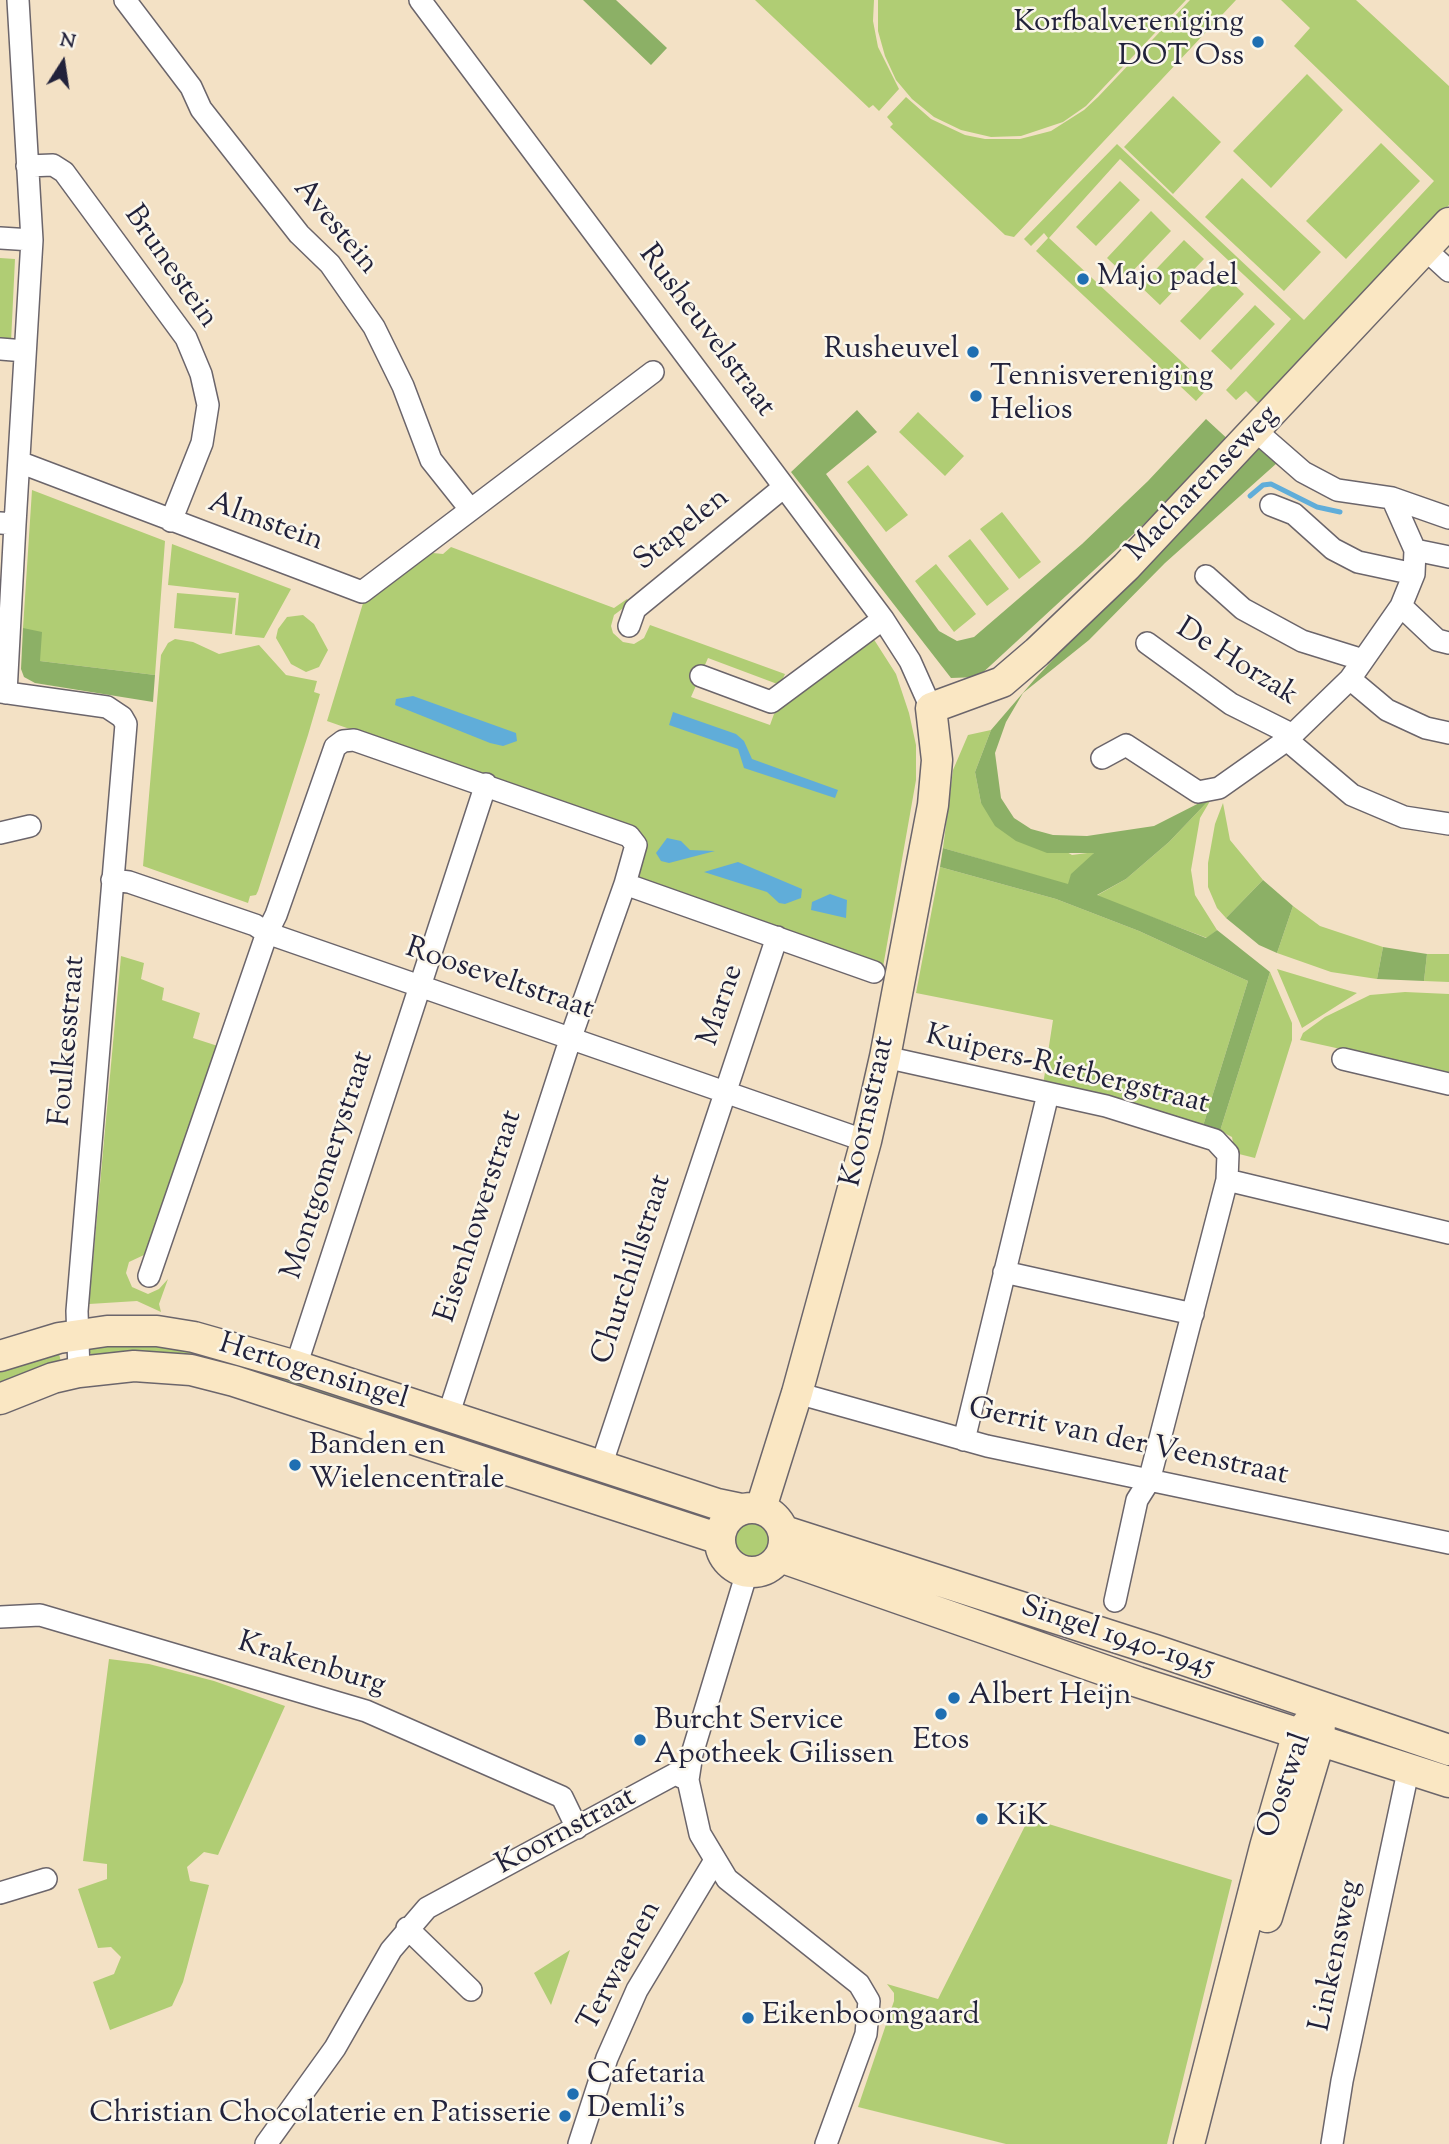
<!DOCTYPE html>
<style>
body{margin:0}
#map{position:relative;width:1449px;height:2144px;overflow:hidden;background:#f3e1c5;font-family:"Sorts Mill Goudy",serif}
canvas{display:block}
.north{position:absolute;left:28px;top:28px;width:70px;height:70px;-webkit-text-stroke:5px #fbf7ec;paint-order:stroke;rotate:12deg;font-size:19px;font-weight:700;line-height:28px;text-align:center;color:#22223b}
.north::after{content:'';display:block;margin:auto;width:24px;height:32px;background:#22223b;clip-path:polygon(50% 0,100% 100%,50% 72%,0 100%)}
</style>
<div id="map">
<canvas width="1449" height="2144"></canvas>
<div class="north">N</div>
</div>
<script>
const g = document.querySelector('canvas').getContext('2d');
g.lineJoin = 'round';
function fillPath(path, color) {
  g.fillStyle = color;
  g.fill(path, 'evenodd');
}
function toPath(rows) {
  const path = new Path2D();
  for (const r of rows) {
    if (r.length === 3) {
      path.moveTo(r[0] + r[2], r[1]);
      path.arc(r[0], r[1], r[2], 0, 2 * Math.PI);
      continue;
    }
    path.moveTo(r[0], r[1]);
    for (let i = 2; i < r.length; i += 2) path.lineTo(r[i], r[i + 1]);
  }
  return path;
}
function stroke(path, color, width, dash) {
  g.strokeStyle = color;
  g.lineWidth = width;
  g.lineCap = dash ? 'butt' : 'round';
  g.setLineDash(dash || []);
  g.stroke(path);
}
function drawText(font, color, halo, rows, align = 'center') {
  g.font = font + ' "Sorts Mill Goudy",serif';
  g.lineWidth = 5;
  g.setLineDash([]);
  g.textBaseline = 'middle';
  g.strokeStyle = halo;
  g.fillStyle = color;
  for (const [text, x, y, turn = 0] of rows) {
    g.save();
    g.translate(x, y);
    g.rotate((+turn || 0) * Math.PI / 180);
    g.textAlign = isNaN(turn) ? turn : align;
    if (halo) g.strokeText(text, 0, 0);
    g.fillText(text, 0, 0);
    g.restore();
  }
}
fillPath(toPath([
 [755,0,874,0,873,21,878,47,899,89,879,111,873,105,869,108],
 [878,0,1186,0,1086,106,1063,122,1021,136,991,137,961,130,934,117,912,99,896,80,885,56,878,31],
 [1190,0,1236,0,1014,237,1005,235,890,127,893,124,887,117,906,97,931,119,965,135,985,139,1020,139,1051,131,1084,110,1098,97],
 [1281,0,1356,0,1449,86,1449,205,1262,407,1246,391,1236,400,1226,390,1291,319,1120,159,1049,238,1209,387,1196,401,1036,251,1048,238,1044,233,1031,246,1024,239,1117,144,1304,320,1434,181,1294,46,1310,28],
 [1307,74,1343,110,1271,188,1233,151],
 [1173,96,1221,142,1173,194,1124,147],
 [1381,143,1420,181,1346,259,1306,221],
 [1242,178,1321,252,1284,291,1205,217],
 [1120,181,1140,200,1096,246,1076,227],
 [1151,211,1171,231,1127,277,1107,258],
 [1184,240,1204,259,1160,305,1140,286],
 [0,258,15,259,11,342,0,341],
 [1224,275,1244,294,1200,340,1180,321],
 [1255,305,1275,324,1231,370,1211,351],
 [918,412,964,456,945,476,899,432],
 [868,465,908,515,886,532,847,482],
 [32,490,165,541,155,675,40,661,23,628],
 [1002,512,1041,562,1019,579,980,529],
 [970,539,1009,589,987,606,948,556],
 [172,544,291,589,264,638,235,635,239,593,168,585],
 [451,547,614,608,627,599,630,603,614,615,611,626,613,633,623,642,634,644,644,638,650,625,785,674,780,685,708,658,691,697,770,725,774,714,873,638,896,674,909,713,916,745,916,780,883,967,642,882,638,879,632,828,327,721,364,600,433,553,443,554],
 [936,564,976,614,954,632,915,581],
 [177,593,236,598,232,634,174,628],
 [303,615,314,624,328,650,319,667,306,672,291,664,276,638,278,629,287,617],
 [175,639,193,642,219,654,259,645,286,675,317,681,314,692,320,694,308,735,258,891,256,895,250,896,248,903,143,866,161,655,168,643],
 [991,730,975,772,981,803,1072,855,1095,852,1068,885,943,848,953,770,968,735],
 [1213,796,1200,818,1191,870,1195,895,1217,930,1207,938,1096,896,1126,879,1169,842],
 [1223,803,1230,840,1263,880,1226,918,1217,908,1208,887,1208,863,1215,824],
 [940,867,1056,899,1139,931,1248,981,1203,1126,1043,1085,1053,1020,916,993],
 [1293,906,1320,926,1383,947,1377,979,1331,972,1277,953],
 [1427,954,1449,954,1449,982,1424,981],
 [121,956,144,963,141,979,164,988,162,1000,200,1013,193,1038,224,1048,146,1254,129,1262,126,1273,132,1287,148,1294,159,1289,168,1279,159,1304,161,1312,137,1301,89,1304],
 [1277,969,1357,993,1302,1028],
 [1270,972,1292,1023,1292,1040,1255,1158,1235,1153,1232,1137,1220,1131],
 [1405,992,1449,994,1449,1073,1300,1040,1303,1033,1325,1017,1370,995],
 [159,1337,436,1420,434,1429,429,1434,99,1364,90,1353,89,1345],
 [57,1345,61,1362,0,1386,0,1362],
 [458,1427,713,1510,707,1522,457,1443,454,1436],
 [753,1540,21],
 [109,1659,149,1664,214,1681,285,1706,218,1855,204,1852,187,1867,190,1881,209,1885,183,1982,172,2006,110,2030,93,1982,114,1974,121,1957,111,1947,98,1948,78,1889,107,1879,107,1864,83,1861],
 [1029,1818,1232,1880,1167,2144,1006,2144,858,2107,894,2001,894,1993,887,1984,938,1999],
 [570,1950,551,2005,534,1973]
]), '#b0cd74');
fillPath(toPath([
 [583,0,616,0,667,48,651,65],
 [857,410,877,432,826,474,939,631,957,641,974,637,1082,544,1148,481,1206,419,1232,443,978,677,951,678,791,472],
 [1259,448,1277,463,1165,563,1089,640,1023,693,1006,722,995,753,1001,798,1014,818,1031,829,1053,835,1087,836,1154,826,1213,796,1169,842,1126,879,1097,895,1206,938,1217,930,1270,972,1220,1131,1203,1126,1248,981,1139,931,1056,899,940,867,943,848,1068,884,1071,874,1094,853,1047,853,1016,841,995,826,981,803,975,772,991,730,1034,680,1125,582],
 [23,628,42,632,40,661,155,675,153,702,35,683,24,677,21,669],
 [1263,880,1293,906,1277,953,1259,945,1226,918],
 [1383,947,1427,954,1424,981,1377,979]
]), '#8cb066');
fillPath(toPath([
 [413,696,516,733,517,741,503,746,490,743,395,705,396,699],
 [673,712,736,734,744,741,752,759,838,790,835,798,744,768,738,749,669,725],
 [667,838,681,841,690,850,715,851,669,863,661,861,656,853],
 [738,862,802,889,801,898,785,904,779,903,767,892,704,872],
 [830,894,847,900,846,918,811,910,812,902]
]), '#60add9');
stroke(toPath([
 [1250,496,1263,485,1271,484,1317,507,1340,512]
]), '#60add9', 5);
const street = toPath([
 [125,0,191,87,201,109,299,234,330,264,374,327,403,386,431,460,470,509],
 [420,0,883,619,910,661,931,708],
 [27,166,53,165,64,172,186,338,201,374,208,405,202,443,171,521],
 [0,238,32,240],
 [1425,249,1449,271],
 [0,349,25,351],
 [1256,431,1303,472,1337,490,1392,498,1449,518],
 [19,462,362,592,653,372],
 [1392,498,1415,550],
 [1271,505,1294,514,1333,549,1358,562,1414,574],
 [0,523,15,524,6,693],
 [15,524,32,240,18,0],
 [1206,576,1243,609,1302,641,1363,660],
 [1401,606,1437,640,1449,643],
 [629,626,635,609,784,487],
 [1147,643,1231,704,1293,735],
 [701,676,771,702,883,619],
 [1350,679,1387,710,1426,728,1449,733],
 [0,692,107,707,122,717,126,724,77,1311,79,1372],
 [1287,740,1352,795,1404,817,1449,824],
 [1102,758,1126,745,1198,792,1219,788,1287,740,1350,679,1401,606,1414,574,1415,550,1449,557],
 [0,833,30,826],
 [112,880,129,882,255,925,267,933,866,1141],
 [885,1057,1106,1106,1215,1140,1228,1154,1227,1180,1449,1233],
 [1343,1059,1449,1084],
 [1004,1272,1193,1314],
 [149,1276,267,933,276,915,335,747,343,741,354,740,629,836,636,845,625,884,874,972],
 [296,1366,486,784],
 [797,1393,987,1446,1449,1543],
 [448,1416,571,1037,625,884],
 [964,1440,1048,1094],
 [601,1466,777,937],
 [747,1572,692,1754,688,1780,700,1834,727,1879,859,1984,869,2001,866,2034,826,2144],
 [1115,1601,1137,1500,1149,1481,1227,1180],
 [0,1617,40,1615,366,1711,562,1797,577,1828],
 [0,1893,46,1879],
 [407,1928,471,1990],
 [266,2144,335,2048,391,1950,427,1908,675,1774,688,1780],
 [579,2144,607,2058,637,1990,714,1862],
 [1332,2144,1342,2081,1406,1781]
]);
const secondary = toPath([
 [0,1356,59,1338,107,1331,157,1331,194,1337,296,1366,717,1504,741,1509],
 [0,1399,53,1378,79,1372,134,1366,191,1370,234,1381,720,1539],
 [752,1540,32],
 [761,1508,797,1393,866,1141,885,1057,933,805,937,760,931,708,1002,682,1037,652,1126,567,1449,223],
 [784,1531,1155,1650,1449,1750],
 [780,1557,1138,1682,1449,1782],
 [1267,1917,1319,1742,1320,1722],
 [1189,2144,1265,1847,1297,1736,1309,1722]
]);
stroke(street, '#6b656b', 24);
stroke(secondary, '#6b656b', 33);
stroke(street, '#fff', 21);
stroke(secondary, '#fae7c3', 30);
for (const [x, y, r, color] of [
 [1258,42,7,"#1f6fb2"],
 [1083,279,7,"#1f6fb2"],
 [973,352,7,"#1f6fb2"],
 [976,396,7,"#1f6fb2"],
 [295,1465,7,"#1f6fb2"],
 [954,1698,7,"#1f6fb2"],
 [941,1714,7,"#1f6fb2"],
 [640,1740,7,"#1f6fb2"],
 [982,1819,7,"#1f6fb2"],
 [748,2018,7,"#1f6fb2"],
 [573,2094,7,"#1f6fb2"],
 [565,2116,7,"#1f6fb2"]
]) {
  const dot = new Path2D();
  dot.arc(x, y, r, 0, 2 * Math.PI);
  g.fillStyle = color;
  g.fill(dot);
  stroke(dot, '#fbf7ec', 2.5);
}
drawText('30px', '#22223b', '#fbf7ec', [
 ["Korfbalvereniging",1244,25,"right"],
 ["DOT Oss",1244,59,"right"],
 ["Majo padel",1097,279],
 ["Rusheuvel",959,352,"right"],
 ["Tennisvereniging",990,379],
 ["Helios",990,413],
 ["Banden en",309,1448],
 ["Wielencentrale",309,1482],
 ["Albert Heijn",968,1698],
 ["Burcht Service",654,1723],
 ["Apotheek Gilissen",654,1757],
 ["Etos",941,1743,"center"],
 ["KiK",996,1819],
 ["Eikenboomgaard",762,2018],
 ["Cafetaria",587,2077],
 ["Demli's",587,2111],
 ["Christian Chocolaterie en Patisserie",551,2116,"right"]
], 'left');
drawText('30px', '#22223b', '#fbf7ec', [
 ["Avestein",334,228,50],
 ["Brunestein",169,268,55],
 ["Rusheuvelstraat",705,332,53],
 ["Macharenseweg",1204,485,-46],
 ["Almstein",265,524,20],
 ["Stapelen",683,531,-39],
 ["De Horzak",1236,664,32],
 ["Rooseveltstraat",499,981,19],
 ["Marne",723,1006,-71],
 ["Foulkesstraat",70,1041,-85],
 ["Kuipers-Rietbergstraat",1067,1072,14],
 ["Koornstraat",870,1112,-77],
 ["Montgomerystraat",330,1166,-72],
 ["Eisenhowerstraat",481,1217,-72],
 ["Churchillstraat",634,1270,-72],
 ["Hertogensingel",313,1374,17],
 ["Gerrit van der Veenstraat",1128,1444,12],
 ["Singel 1940-1945",1117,1639,18],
 ["Krakenburg",311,1666,17],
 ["Oostwal",1287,1786,-71],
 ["Koornstraat",567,1833,-28],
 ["Linkensweg",1338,1956,-78],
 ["Terwaenen",622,1967,-62]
]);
</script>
